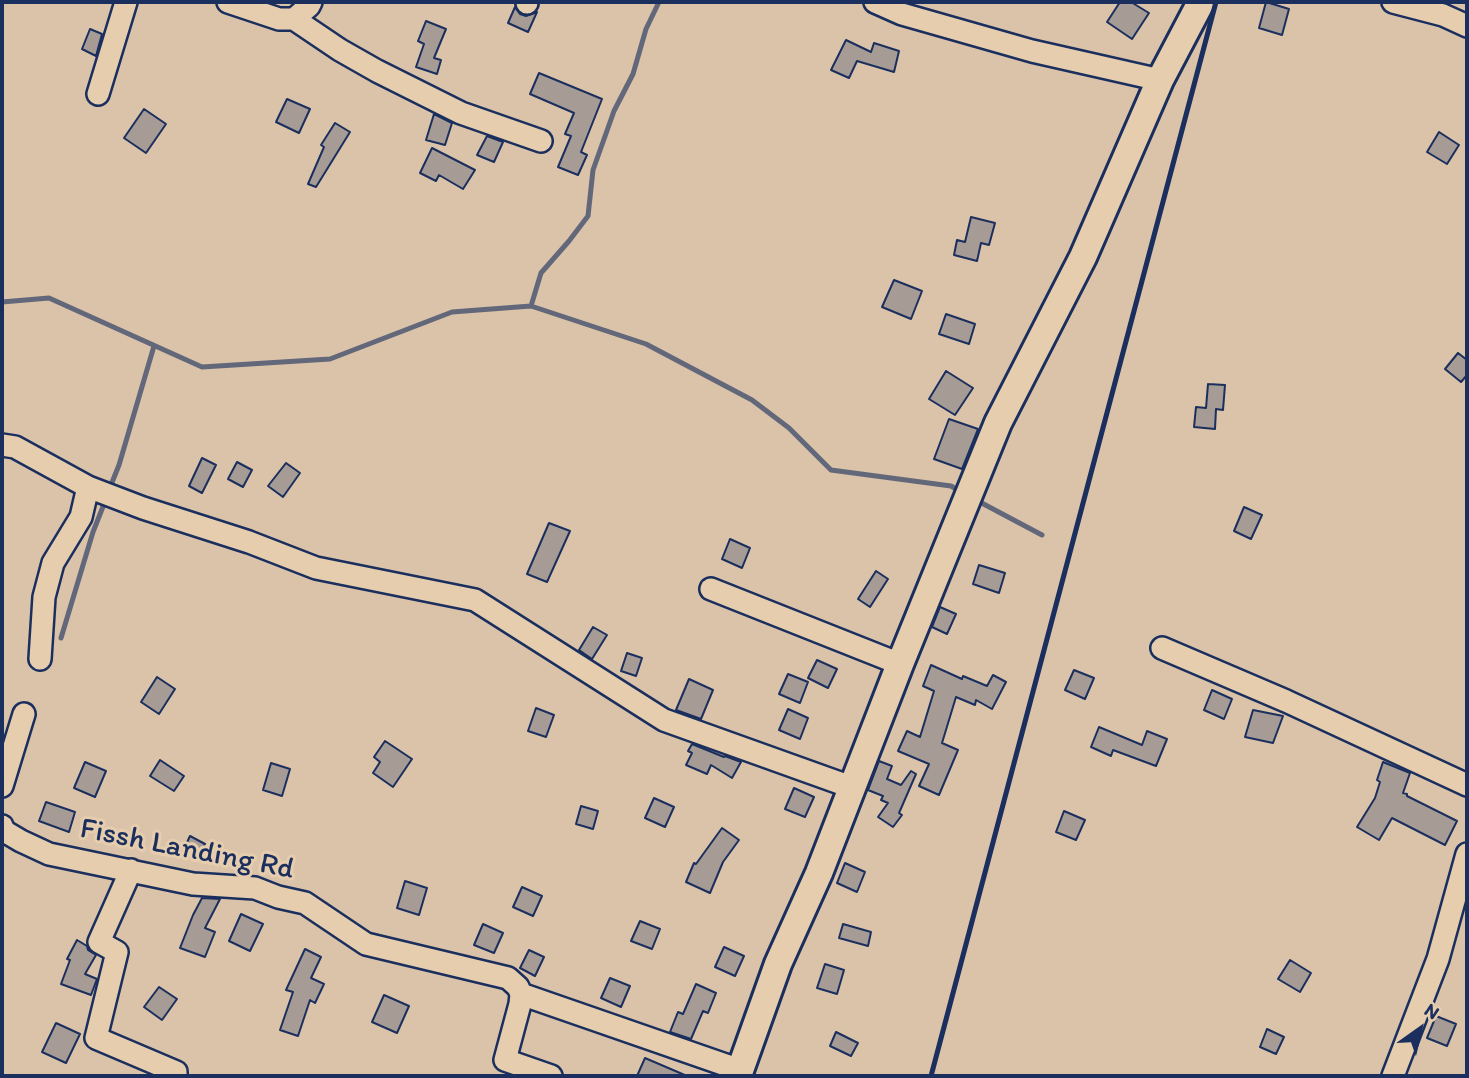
<!DOCTYPE html>
<style>
body{margin:0}
#map{position:relative;width:1469px;height:1078px;overflow:hidden;background:#dac3a9;font-family:Itim,sans-serif}
canvas{display:block}
.frame{position:absolute;inset:0;border:4px solid #1b2f5e;pointer-events:none}
.north{position:absolute;left:1385px;top:994px;width:70px;height:70px;-webkit-text-stroke:5px #e6cdae;paint-order:stroke;rotate:34deg;font-size:19px;font-weight:700;line-height:28px;text-align:center;color:#1b2f5e}
.north::after{content:'';display:block;margin:auto;width:24px;height:32px;background:#1b2f5e;clip-path:polygon(50% 0,100% 100%,50% 72%,0 100%)}
</style>
<div id="map">
<canvas width="1469" height="1078"></canvas>
<div class="frame"></div>
<div class="north">N</div>
</div>
<script>
const g = document.querySelector('canvas').getContext('2d');
g.lineJoin = 'round';
function toPath(rows) {
  const path = new Path2D();
  for (const r of rows) {
    path.moveTo(r[0], r[1]);
    for (let i = 2; i < r.length; i += 2) path.lineTo(r[i], r[i + 1]);
  }
  return path;
}
function stroke(path, color, width, dash) {
  g.strokeStyle = color;
  g.lineWidth = width;
  g.lineCap = dash ? 'butt' : 'round';
  g.setLineDash(dash || []);
  g.stroke(path);
}
function fillPath(path, color) {
  g.fillStyle = color;
  g.fill(path, 'evenodd');
}
function drawText(font, color, halo, rows, align = 'center') {
  g.font = font + ' Itim,sans-serif';
  g.lineWidth = 6;
  g.setLineDash([]);
  g.textBaseline = 'middle';
  g.strokeStyle = halo;
  g.fillStyle = color;
  for (const [text, x, y, turn = 0] of rows) {
    g.save();
    g.translate(x, y);
    g.rotate((+turn || 0) * Math.PI / 180);
    g.textAlign = isNaN(turn) ? turn : align;
    if (halo) g.strokeText(text, 0, 0);
    g.fillText(text, 0, 0);
    g.restore();
  }
}
stroke(toPath([
 [2,302,49,298,202,367,330,359,452,312,531,306,646,344,752,400,789,428,831,470,951,486,961,492],
 [531,306,541,273,569,241,588,216,593,170,614,111,633,74,646,29,659,2],
 [109,490,119,465,154,346],
 [976,500,1042,535],
 [61,638,93,532,106,499]
]), '#63677a', 5);
const building = toPath([
 [1120,2,1131,2,1149,13,1132,39,1107,22,1120,2],
 [1266,2,1289,9,1282,35,1259,28,1266,2],
 [515,7,520,14,526,16,537,12,528,32,508,23,515,7],
 [426,21,446,29,434,58,441,60,437,74,416,67,424,44,418,41,426,21],
 [90,29,102,34,96,56,82,49,90,29],
 [846,40,871,52,874,43,899,51,894,72,857,61,849,78,831,70,846,40],
 [539,73,602,99,581,152,587,155,578,175,558,167,571,136,565,134,574,113,530,94,539,73],
 [287,99,310,109,299,133,276,122,287,99],
 [144,109,166,124,146,153,124,138,144,109],
 [434,114,452,123,445,145,426,140,434,114],
 [335,123,350,132,316,187,308,184,324,147,321,145,335,123],
 [1439,132,1459,145,1447,164,1427,152,1439,132],
 [487,136,503,142,494,162,477,155,487,136],
 [432,148,475,170,463,189,439,175,436,181,420,173,432,148],
 [971,217,995,223,989,245,981,243,977,261,954,255,957,240,965,242,971,217],
 [894,280,922,291,911,319,882,307,894,280],
 [946,314,975,324,969,344,939,334,946,314],
 [1458,353,1467,360,1467,375,1461,382,1445,369,1458,353],
 [946,371,973,388,955,415,929,399,946,371],
 [1208,384,1225,385,1223,410,1216,409,1215,429,1194,427,1196,407,1206,408,1208,384],
 [949,419,978,429,962,469,934,459,949,419],
 [202,458,216,465,202,493,189,486,202,458],
 [237,462,252,470,243,487,228,479,237,462],
 [286,463,300,473,283,497,268,486,286,463],
 [1244,507,1262,515,1251,539,1234,531,1244,507],
 [549,523,570,531,547,582,527,574,549,523],
 [730,539,750,548,742,568,722,559,730,539],
 [979,565,1005,573,999,593,973,584,979,565],
 [876,571,888,579,870,607,858,599,876,571],
 [940,607,956,614,947,634,932,627,940,607],
 [593,627,607,635,592,659,579,650,593,627],
 [627,653,642,658,636,676,621,671,627,653],
 [817,660,837,669,828,688,808,678,817,660],
 [931,665,962,679,963,676,987,686,993,675,1006,682,992,709,976,700,975,705,956,697,942,743,958,750,939,795,919,786,929,764,898,751,907,731,920,737,934,691,923,686,931,665],
 [1074,670,1094,678,1085,699,1065,690,1074,670],
 [788,674,808,682,800,703,779,694,788,674],
 [157,677,175,689,159,714,141,702,157,677],
 [689,679,713,690,701,719,676,710,689,679],
 [1212,690,1232,699,1224,719,1204,710,1212,690],
 [536,708,554,715,546,737,528,731,536,708],
 [788,709,808,718,800,739,779,730,788,709],
 [1253,710,1283,716,1273,743,1245,737,1253,710],
 [1099,727,1142,745,1147,731,1167,739,1156,766,1113,750,1111,756,1091,747,1099,727],
 [385,741,412,759,393,787,373,773,380,762,374,757,385,741],
 [692,744,724,757,725,756,741,762,732,778,711,765,707,774,686,765,692,753,688,751,692,744],
 [160,760,184,776,174,791,150,776,160,760],
 [879,761,892,766,887,779,901,785,911,771,916,774,899,813,902,815,893,827,878,817,888,803,881,800,883,796,868,790,879,761],
 [85,762,106,771,95,797,74,788,85,762],
 [1383,762,1410,773,1403,793,1407,794,1407,796,1457,821,1445,845,1392,818,1379,840,1357,827,1375,798,1380,782,1377,780,1383,762],
 [271,763,290,769,282,796,263,790,271,763],
 [794,788,814,797,805,817,785,809,794,788],
 [654,798,674,807,665,827,645,818,654,798],
 [46,802,75,812,69,832,39,821,46,802],
 [581,806,598,811,593,829,576,824,581,806],
 [1064,811,1085,820,1076,840,1056,832,1064,811],
 [722,828,739,840,723,862,710,893,686,882,694,863,696,864,722,828],
 [190,836,205,844,196,860,182,853,190,836],
 [845,863,865,872,857,892,837,883,845,863],
 [405,881,427,888,419,915,397,908,405,881],
 [522,887,542,896,533,916,513,907,522,887],
 [202,898,220,899,205,928,215,932,205,957,180,948,193,915,202,898],
 [241,914,263,924,250,951,229,941,241,914],
 [640,921,660,929,652,949,631,941,640,921],
 [483,924,503,933,494,953,474,945,483,924],
 [843,924,871,932,868,946,839,938,843,924],
 [77,940,87,946,88,950,96,955,85,974,97,979,91,995,61,984,70,960,67,959,77,940],
 [724,947,744,956,735,976,715,967,724,947],
 [305,949,321,957,311,978,324,984,315,1003,310,1000,298,1036,280,1030,293,992,286,990,305,949],
 [529,950,544,957,535,976,520,968,529,950],
 [1290,960,1311,973,1300,992,1278,979,1290,960],
 [825,964,844,970,837,994,817,988,825,964],
 [610,978,630,986,621,1007,601,998,610,978],
 [696,984,716,993,708,1013,703,1011,691,1039,670,1032,678,1012,683,1014,696,984],
 [159,987,177,999,162,1020,144,1007,159,987],
 [384,995,409,1006,397,1033,372,1022,384,995],
 [1436,1016,1456,1024,1447,1046,1427,1038,1436,1016],
 [56,1023,80,1034,66,1063,42,1052,56,1023],
 [1267,1029,1284,1037,1276,1054,1260,1047,1267,1029],
 [836,1032,858,1043,851,1056,830,1046,836,1032],
 [645,1058,687,1076,637,1076,645,1058]
]);
fillPath(building, '#a79c95');
stroke(building, '#1b2f5e', 2);
const minor = toPath([
 [228,2,279,19,294,19,309,6,311,2],
 [875,2,902,14,1032,51,1160,80],
 [1393,2,1443,15,1467,26],
 [527,3,527,2],
 [294,19,340,50,377,71,461,113,541,141],
 [98,94,126,2],
 [2,445,15,447,88,487,143,508,249,542,316,568,475,600,664,720,851,787],
 [711,589,900,664],
 [1162,648,1286,701,1467,785],
 [40,659,44,597,53,563,81,517,88,487],
 [2,786,24,714],
 [2,826,4,831,21,841,49,854,193,884,255,888,278,897,305,903,366,944,508,978,518,987,521,994,520,1004,505,1060,551,1076],
 [131,870,99,942,117,952,96,1038,176,1072,176,1076],
 [521,994,740,1070],
 [1393,1076,1438,959,1467,854]
]);
const major = toPath([
 [738,1076,778,964,819,873,900,664,998,423,1083,257,1160,80,1201,2]
]);
stroke(minor, '#1b2f5e', 26);
stroke(major, '#1b2f5e', 32);
stroke(minor, '#e6cdae', 21);
stroke(major, '#e6cdae', 26);
stroke(toPath([
 [931,1076,1216,2]
]), '#1b2f5e', 5);
drawText('30px', '#1b2f5e', '#e6cdae', [
 ["Fissh Landing Rd",187,850,11]
]);
</script>
